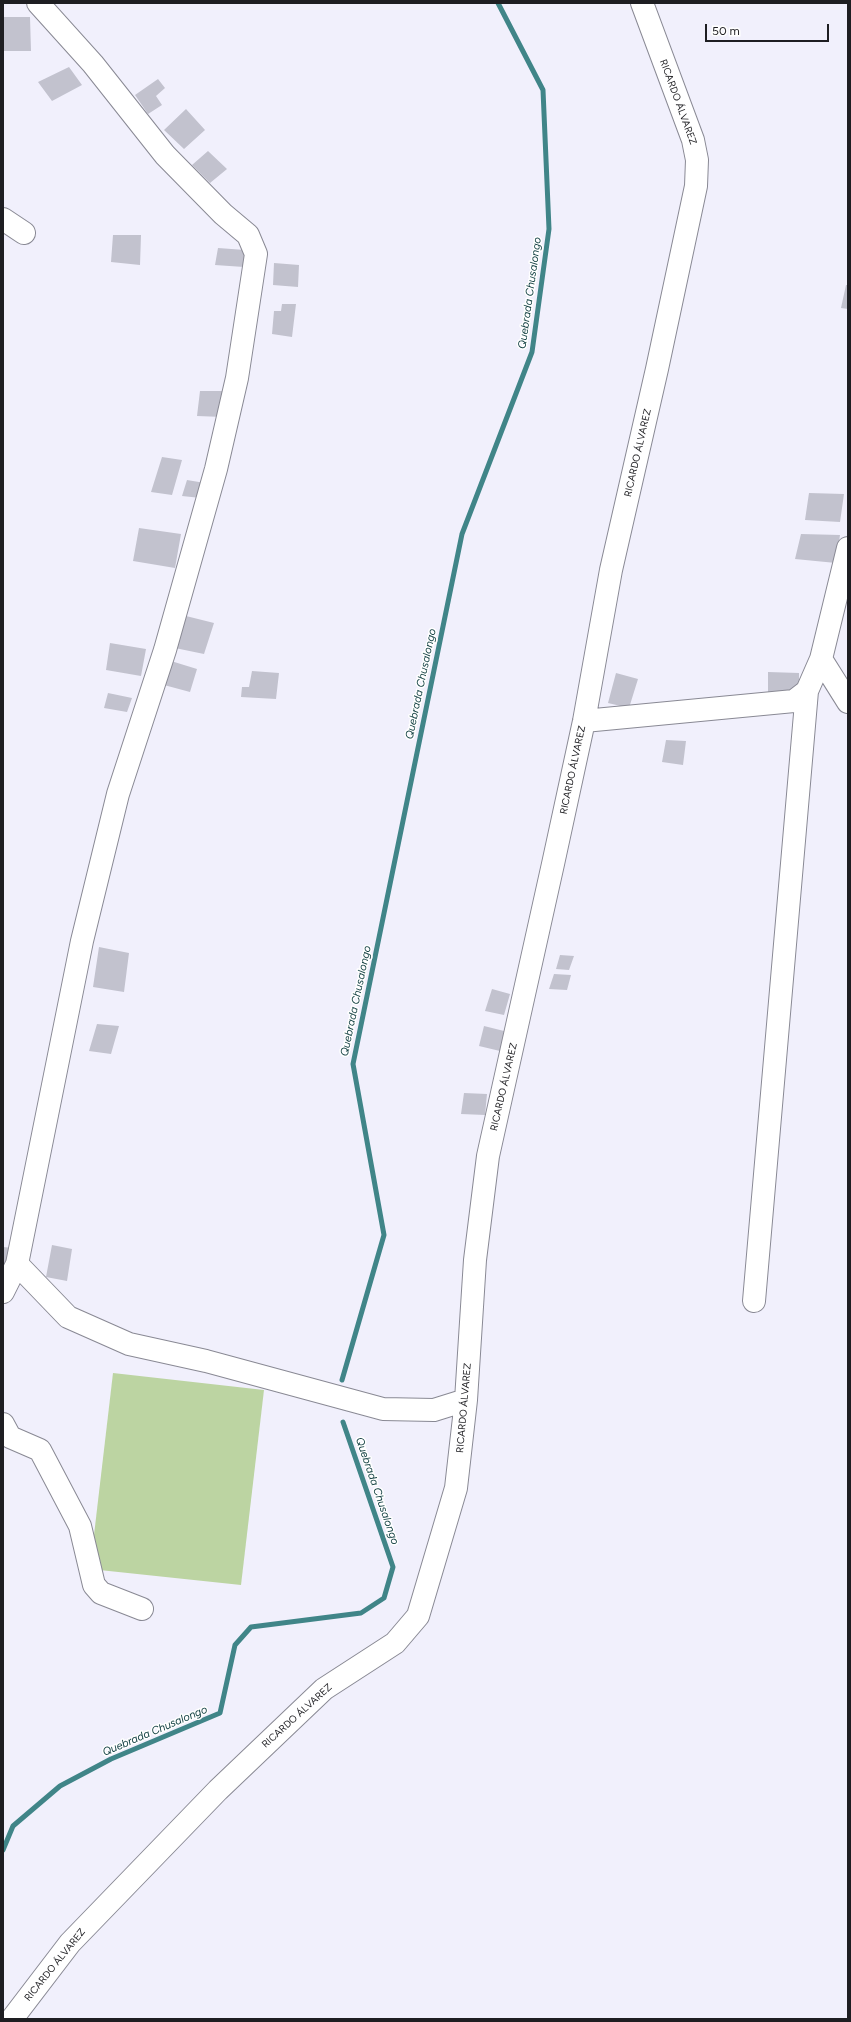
<!DOCTYPE html>
<meta charset="utf-8">
<style>
body{margin:0}
#map{position:relative;width:851px;height:2022px;overflow:hidden;background:#f1f0fc;font-family:Figtree,sans-serif}
canvas{display:block}
.frame{position:absolute;inset:0;border:4px solid #1e1e22;pointer-events:none}
.scale{position:absolute;left:705px;top:24px;width:124px;height:18px;box-sizing:border-box;border:2px solid #1e1e22;border-top:0;padding-left:5px;font-size:12px;line-height:14px;white-space:nowrap;color:#1e1e22;-webkit-text-stroke:3px #fff;paint-order:stroke}
</style>
<div id="map">
<canvas width="851" height="2022"></canvas>
<div class="frame"></div>
<div class="scale">50 m</div>
</div>
<script>
const g = document.querySelector('canvas').getContext('2d');
g.lineJoin = 'round';
function fillPath(path, color) {
  g.fillStyle = color;
  g.fill(path, 'evenodd');
}
function toPath(rows) {
  const path = new Path2D();
  for (const r of rows) {
    path.moveTo(r[0], r[1]);
    for (let i = 2; i < r.length; i += 2) path.lineTo(r[i], r[i + 1]);
  }
  return path;
}
function stroke(path, color, width, dash) {
  g.strokeStyle = color;
  g.lineWidth = width;
  g.lineCap = dash ? 'butt' : 'round';
  g.setLineDash(dash || []);
  g.stroke(path);
}
function drawText(font, color, halo, rows, align = 'center') {
  g.font = font + ' Figtree,sans-serif';
  g.lineWidth = 3;
  g.setLineDash([]);
  g.textBaseline = 'middle';
  g.strokeStyle = halo;
  g.fillStyle = color;
  for (const [text, x, y, turn = 0] of rows) {
    g.save();
    g.translate(x, y);
    g.rotate((+turn || 0) * Math.PI / 180);
    g.textAlign = isNaN(turn) ? turn : align;
    if (halo) g.strokeText(text, 0, 0);
    g.fillText(text, 0, 0);
    g.restore();
  }
}
fillPath(toPath([
 [113,1373,264,1390,241,1585,90,1569]
]), '#bcd4a2');
stroke(toPath([
 [342,1380,384,1235,353,1064,462,534,532,352,549,229,543,90,498,3],
 [3,1850,13,1826,60,1786,111,1759,220,1713,235,1645,251,1627,361,1613,384,1598,393,1567,343,1422]
]), '#408588', 5);
fillPath(toPath([
 [3,17,30,17,31,51,3,51],
 [69,67,82,85,52,101,38,82],
 [158,79,165,88,156,96,162,105,148,114,135,95],
 [186,109,205,130,184,149,164,130],
 [208,151,227,169,210,183,192,165],
 [113,235,141,235,140,265,111,262],
 [218,248,245,250,244,267,215,265],
 [274,263,299,265,298,287,273,285],
 [846,285,848,285,848,309,841,308],
 [282,304,296,304,292,337,272,334,274,311,281,311],
 [200,391,225,391,223,417,197,416],
 [162,457,182,460,172,495,151,492],
 [187,480,205,483,201,498,182,496],
 [809,493,844,494,840,522,805,520],
 [139,528,181,534,175,568,133,561],
 [801,534,840,535,836,563,795,559],
 [186,616,214,623,204,654,175,648],
 [110,643,146,649,141,676,106,670],
 [171,661,197,669,190,692,164,685],
 [252,671,279,673,276,699,241,697,242,687,249,687],
 [768,672,799,673,799,697,768,699],
 [616,673,638,679,629,708,608,703],
 [108,693,132,698,127,712,104,708],
 [666,740,686,741,683,765,662,762],
 [99,947,129,953,124,992,93,987],
 [560,955,574,956,569,970,556,969],
 [554,974,571,975,567,990,549,989],
 [492,989,510,994,504,1015,485,1011],
 [97,1024,119,1026,111,1054,89,1051],
 [484,1026,504,1031,500,1051,479,1046],
 [464,1093,487,1094,485,1115,461,1114],
 [52,1245,72,1249,67,1281,46,1277],
 [3,1247,13,1248,3,1282]
]), '#c2c2ce');
const minor = toPath([
 [3,219,24,233],
 [821,659,848,702],
 [584,721,794,701,807,691,821,659,848,548],
 [17,1264,68,1317,129,1344,206,1361,383,1409,434,1410,466,1400],
 [3,1292,17,1264,82,941,118,794,165,650,216,469,237,378,256,254,248,235,223,214,165,155,93,64,38,3],
 [754,1301,807,691],
 [3,1424,10,1437,40,1450,80,1526,94,1585,101,1593,142,1609],
 [12,2019,70,1943,218,1790,324,1689,395,1643,418,1616,456,1488,466,1400,475,1260,488,1156,553,864,584,721,611,570,657,369,696,186,697,160,693,140,642,3]
]);
stroke(minor, '#898994', 24);
stroke(minor, '#fff', 22);
drawText('10px', '#1e1e22', '#fff', [
 ["RICARDO ÁLVAREZ",678,102,70],
 ["RICARDO ÁLVAREZ",638,453,-77],
 ["RICARDO ÁLVAREZ",573,770,-78],
 ["RICARDO ÁLVAREZ",504,1087,-77],
 ["RICARDO ÁLVAREZ",464,1408,-85],
 ["RICARDO ÁLVAREZ",297,1716,-42],
 ["RICARDO ÁLVAREZ",55,1965,-51]
]);
drawText('italic 11px', '#164345', '#fff', [
 ["Quebrada Chusalongo",530,293,-82],
 ["Quebrada Chusalongo",421,684,-78],
 ["Quebrada Chusalongo",356,1001,-78],
 ["Quebrada Chusalongo",377,1491,71],
 ["Quebrada Chusalongo",155,1731,-23]
]);
</script>
